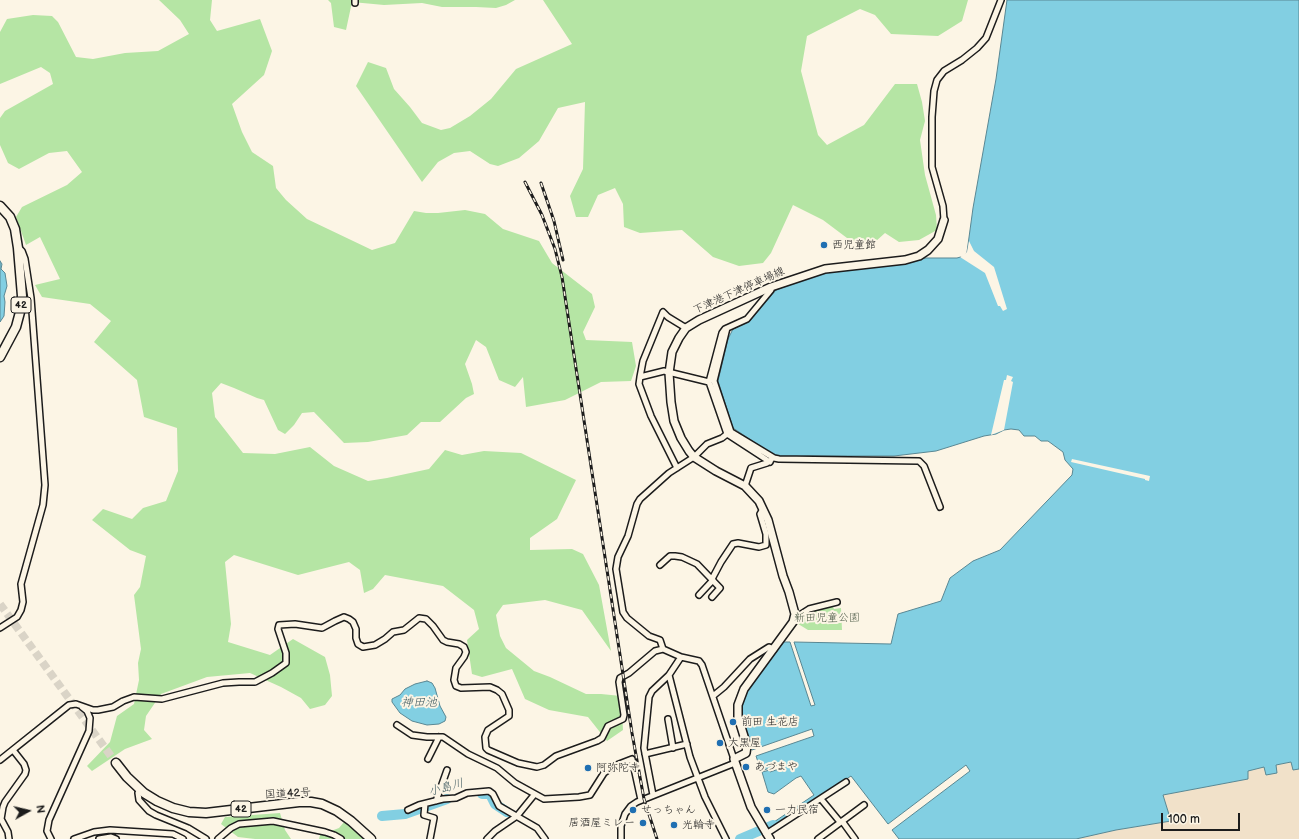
<!DOCTYPE html>
<meta charset="utf-8">
<style>
body{margin:0}
#map{position:relative;width:1299px;height:839px;overflow:hidden;background:#fcf5e5;font-family:"Balsamiq Sans",sans-serif}
canvas{display:block}
.north{position:absolute;left:8px;top:791px;width:40px;height:40px;-webkit-text-stroke:3px #fcf5e5;paint-order:stroke;rotate:82deg;font-size:11px;font-weight:700;line-height:16px;text-align:center;color:#1c1c1c}
.north::after{content:'';display:block;margin:auto;width:14px;height:18px;background:#1c1c1c;clip-path:polygon(50% 0,100% 100%,50% 72%,0 100%)}
.scale{position:absolute;left:1161px;top:813px;width:79px;height:18px;box-sizing:border-box;border:2px solid #1c1c1c;border-top:0;padding-left:5px;font-size:12px;line-height:14px;white-space:nowrap;color:#1c1c1c;-webkit-text-stroke:3px #fcf5e5;paint-order:stroke}
</style>
<div id="map">
<canvas width="1299" height="839"></canvas>
<div class="north">N</div>
<div class="scale">100 m</div>
</div>
<script>
const g = document.querySelector('canvas').getContext('2d');
g.lineJoin = 'round';
function fillPath(path, color) {
  g.fillStyle = color;
  g.fill(path, 'evenodd');
}
function toPath(rows) {
  const path = new Path2D();
  for (const r of rows) {
    path.moveTo(r[0], r[1]);
    for (let i = 2; i < r.length; i += 2) path.lineTo(r[i], r[i + 1]);
  }
  return path;
}
function stroke(path, color, width, dash) {
  g.strokeStyle = color;
  g.lineWidth = width;
  g.lineCap = dash ? 'butt' : 'round';
  g.setLineDash(dash || []);
  g.stroke(path);
}
function drawText(font, color, halo, rows, align = 'center') {
  g.font = font + ' "Balsamiq Sans","Klee One",sans-serif';
  g.lineWidth = 4;
  g.setLineDash([]);
  g.textBaseline = 'middle';
  g.strokeStyle = halo;
  g.fillStyle = color;
  for (const [text, x, y, turn = 0] of rows) {
    g.save();
    g.translate(x, y);
    g.rotate((+turn || 0) * Math.PI / 180);
    g.textAlign = isNaN(turn) ? turn : align;
    if (halo) g.strokeText(text, 0, 0);
    g.fillText(text, 0, 0);
    g.restore();
  }
}
fillPath(toPath([
 [1291,762,1293,770,1299,769,1299,839,1076,839,1116,830,1171,821,1163,795,1248,779,1247,771,1264,767,1277,773,1276,765]
]), '#f1e1c9');
fillPath(toPath([
 [159,0,212,0,210,20,217,31,260,19,272,51,264,75,232,104,242,132,252,152,273,166,276,188,286,200,307,219,372,250,395,243,414,211,426,213,438,213,465,210,485,214,503,229,539,241,552,263,592,294,595,307,583,332,586,340,632,342,636,366,631,381,601,382,565,400,526,407,523,377,515,387,499,380,486,347,476,340,465,364,472,384,474,394,466,398,440,422,421,422,407,435,368,442,344,443,314,412,302,413,294,425,285,434,278,430,264,400,257,398,234,388,221,383,212,393,215,417,243,453,275,454,310,447,334,466,368,481,387,478,429,469,445,450,462,455,484,451,521,453,576,480,557,519,530,538,530,550,572,549,583,554,599,585,611,651,582,610,545,600,503,605,496,615,500,636,506,648,534,671,550,677,586,694,601,694,621,696,623,730,607,741,588,717,549,710,525,699,512,669,482,677,472,674,467,640,479,629,474,610,443,586,385,575,373,589,364,593,360,570,349,562,298,575,234,555,225,562,231,624,228,642,270,655,293,639,325,657,330,675,332,696,325,705,310,709,301,698,281,687,250,673,207,677,161,694,146,716,144,730,152,739,125,749,92,771,87,766,110,742,117,716,134,704,139,680,138,663,141,649,134,595,140,587,146,556,130,550,92,520,103,509,132,519,143,508,166,501,178,471,177,428,144,417,137,380,94,342,111,321,90,304,42,297,35,285,60,279,40,237,26,245,16,217,22,207,67,185,82,172,67,151,49,153,19,169,8,163,0,145,0,118,5,111,53,84,50,73,41,67,0,84,0,32,7,19,33,15,52,16,58,22,76,57,93,59,125,53,158,51,189,34,180,20],
 [328,0,515,0,506,5,496,8,476,7,442,7,422,3,384,5,352,2,346,30,334,27,331,3],
 [543,0,968,0,962,21,938,36,891,34,875,15,860,9,807,36,801,71,818,135,827,145,864,125,895,84,917,84,922,102,925,121,920,140,925,175,936,215,937,230,919,240,899,242,885,233,875,242,864,245,847,238,823,220,793,205,771,253,763,263,739,266,713,257,682,230,640,233,624,227,623,204,615,188,598,195,588,217,576,217,570,196,583,169,585,102,558,108,539,141,519,158,498,166,490,164,470,151,454,153,438,162,422,182,356,86,368,62,386,68,394,89,410,107,422,123,441,130,450,128,470,116,491,99,516,69,572,44],
 [832,605,834,609,841,608,842,630,808,630,795,622,799,618,810,610],
 [280,813,285,830,291,839,255,839,238,837,221,824,225,817],
 [344,822,355,829,363,839,319,839,320,835,339,828]
]), '#b5e5a4');
const water = toPath([
 [1007,0,1299,0,1299,769,1293,770,1291,762,1276,765,1277,773,1266,775,1264,767,1248,771,1248,779,1163,795,1171,821,1116,830,1076,839,899,839,892,830,970,771,966,765,888,824,851,776,767,831,765,828,814,795,801,776,796,778,774,794,768,792,762,772,770,770,770,772,785,767,784,763,761,771,756,756,814,736,812,729,752,750,741,718,742,701,749,686,783,642,790,642,811,706,815,705,794,642,891,644,898,614,941,601,950,578,973,561,1000,550,1072,475,1073,469,1065,460,1063,452,1048,441,1041,441,1035,436,1024,436,1019,430,1011,429,1004,430,996,434,984,436,936,451,894,456,808,456,778,458,733,428,718,381,728,339,733,329,750,321,776,290,817,274,834,270,881,266,926,258,957,258,964,256,967,252,973,208,996,79,1007,0],
 [0,261,2,264,1,269,5,273,7,286,4,296,5,302,4,316,0,322,0,261],
 [427,681,432,683,435,688,440,706,446,717,445,721,439,724,427,725,412,721,400,713,392,702,392,699,400,695,405,689,415,684,427,681]
]);
fillPath(water, '#82cfe2');
stroke(water, '#598793', 1);
fillPath(toPath([
 [969,241,974,251,994,267,1007,309,1003,311,1000,306,998,306,985,273,960,257,967,252],
 [1007,375,1013,377,1011,381,1013,382,1004,430,991,435,1004,380,1006,380],
 [1072,459,1150,476,1149,481,1145,480,1145,479,1071,462]
]), '#fcf5e5');
stroke(toPath([
 [482,794,490,794,495,804,507,812],
 [382,816,405,814,447,799],
 [740,839,773,825]
]), '#82cfe2', 10);
stroke(toPath([
 [0,604,116,763]
]), '#dad4c7', 8, [8, 4]);
const minor = toPath([
 [355,3,355,0],
 [944,220,943,206,932,167,932,117,934,91,937,80,944,71,962,60,977,48,986,38,1001,0],
 [686,328,668,317,663,312,643,361,640,377,664,371,709,382],
 [727,328,714,381,731,432,774,458,779,459,919,461,924,466,940,507],
 [640,377,639,384,651,416,677,468],
 [727,434,709,382,722,333,725,329,747,319,771,290,771,287],
 [745,486,751,468,767,463,771,460],
 [660,565,670,556,675,556,682,557,697,564,720,588,712,597],
 [712,579,721,562,733,544,738,543,759,547,766,545,766,534,760,514,763,509],
 [699,595,713,580],
 [795,618,809,609,837,602],
 [0,628,17,617,21,610,23,602,21,584,43,505,45,485,31,298,25,259,22,251,19,248],
 [669,675,690,757,705,797,726,839],
 [713,696,724,687,750,659,769,647,774,649],
 [668,719,673,748],
 [397,725,412,735,427,737,443,737,468,754,497,768,515,783,544,799,579,797,590,795,604,773,614,766,632,759,641,800],
 [645,754,687,744],
 [428,759,439,737],
 [734,759,702,665,699,661,681,657,663,649,660,640,649,636,627,618,623,612,616,569,618,557,628,536,637,504,640,499,669,473,694,457,707,444,722,438,727,434,770,462],
 [0,760,69,705,76,704,93,710,98,710,113,707,123,701,134,697,162,699,223,683,239,682,255,682,272,673,286,663,286,653,278,629,279,625,295,624,322,628,335,621,344,617,349,619,353,622,356,629,356,638,358,644,363,647,375,645,385,639,393,632,404,630,419,618,426,619,433,626,443,640,447,642,459,644,464,647,466,652,464,657,456,668,454,680,456,686,461,688,490,687,497,690,502,694,509,710,509,716,488,730,485,737,486,748,488,750,518,763,537,767,544,765,556,756,597,741,602,738,608,726,623,719,624,715,619,682,620,678,629,673,655,651,663,649],
 [140,790,138,793,139,800,149,811,156,815,188,828,206,839],
 [653,795,644,748,649,697,652,691,669,675,681,657],
 [821,799,840,822],
 [436,801,447,770],
 [425,804,424,815,434,818,430,839],
 [408,810,419,805,443,799,456,798,467,793,489,791,493,794,499,806,537,828,545,839],
 [842,821,855,839],
 [766,834,846,782],
 [9,839,8,832,1,819,3,807,5,802,25,774,26,770,24,764,13,750],
 [51,839,47,831,49,820,89,731,90,718,87,711,82,707],
 [74,839,94,832,110,830,173,834,183,839],
 [99,839,111,837,116,839],
 [218,839,231,828,239,824,273,821,325,832,334,835,341,839],
 [487,839,495,831,517,816,534,795],
 [621,839,621,826,625,814,631,806,637,802,735,763],
 [818,839,864,805]
]);
const secondary = toPath([
 [770,839,751,807,734,759,746,753,747,746,738,717,738,705,744,689,793,622,795,614,789,592,783,576,768,520,759,501,745,486,716,471,694,457,689,451,681,438,674,421,671,402,669,373,672,352,679,338,686,328,699,320,771,287,825,269,905,260,919,256,928,250,938,239,944,220]
]);
const trunk = toPath([
 [0,206,10,217,15,229,18,248,22,296,20,312,16,327,0,357],
 [116,763,127,777,144,793,157,801,173,808,189,812,206,813,299,802,311,802,322,804,337,811,351,821,371,839]
]);
stroke(minor, '#1c1c1c', 8);
stroke(secondary, '#1c1c1c', 10);
stroke(trunk, '#1c1c1c', 11);
stroke(minor, '#fcf5e5', 5);
stroke(secondary, '#fcf5e5', 7);
stroke(trunk, '#fcf5e5', 8);
const rail = toPath([
 [525,182,542,215,555,249,562,277,632,733,644,799,657,839],
 [541,183,554,221,563,260]
]);
stroke(rail, '#1c1c1c', 3);
stroke(rail, '#fcf5e5', 1.5, [4.5]);
for (const [x, y, r, color] of [
 [824,245,4,"#1f6fb2"],
 [733,722,4,"#1f6fb2"],
 [720,743,4,"#1f6fb2"],
 [746,767,4,"#1f6fb2"],
 [588,768,4,"#1f6fb2"],
 [633,810,4,"#1f6fb2"],
 [767,810,4,"#1f6fb2"],
 [643,823,4,"#1f6fb2"],
 [674,825,4,"#1f6fb2"]
]) {
  const dot = new Path2D();
  dot.arc(x, y, r, 0, 2 * Math.PI);
  g.fillStyle = color;
  g.fill(dot);
  stroke(dot, '#fcf5e5', 1.5);
}
for (const [x, y, w] of [
 [21,305,20],
 [241,809,20]
]) {
  const box = new Path2D();
  box.roundRect(x - w / 2, y - 8, w, 16, 3);
  g.fillStyle = '#fcf5e5';
  g.fill(box);
  stroke(box, '#1c1c1c', 1);
}
drawText('bold 10px', '#1c1c1c', null, [
 ["42",21,305],
 ["42",241,809]
]);
drawText('11px', '#1c1c1c', '#fcf5e5', [
 ["西児童館",832,245],
 ["前田 生花店",741,722],
 ["大黒屋",728,743],
 ["あづまや",754,767],
 ["阿弥陀寺",596,768],
 ["せっちゃん",641,810],
 ["一力民宿",775,810],
 ["居酒屋ミレー",635,823,"right"],
 ["光輪寺",682,825]
], 'left');
drawText('11px', '#1c1c1c', '#fcf5e5', [
 ["下津港下津停車場線",739,291,-24],
 ["国道42号",288,794,-3]
]);
drawText('11px', '#4a5845', '#fcf5e5', [
 ["新田児童公園",827,618]
]);
drawText('italic 12px', '#405b61', '#fcf5e5', [
 ["神田池",419,703],
 ["小島川",446,788,-15]
]);
</script>
